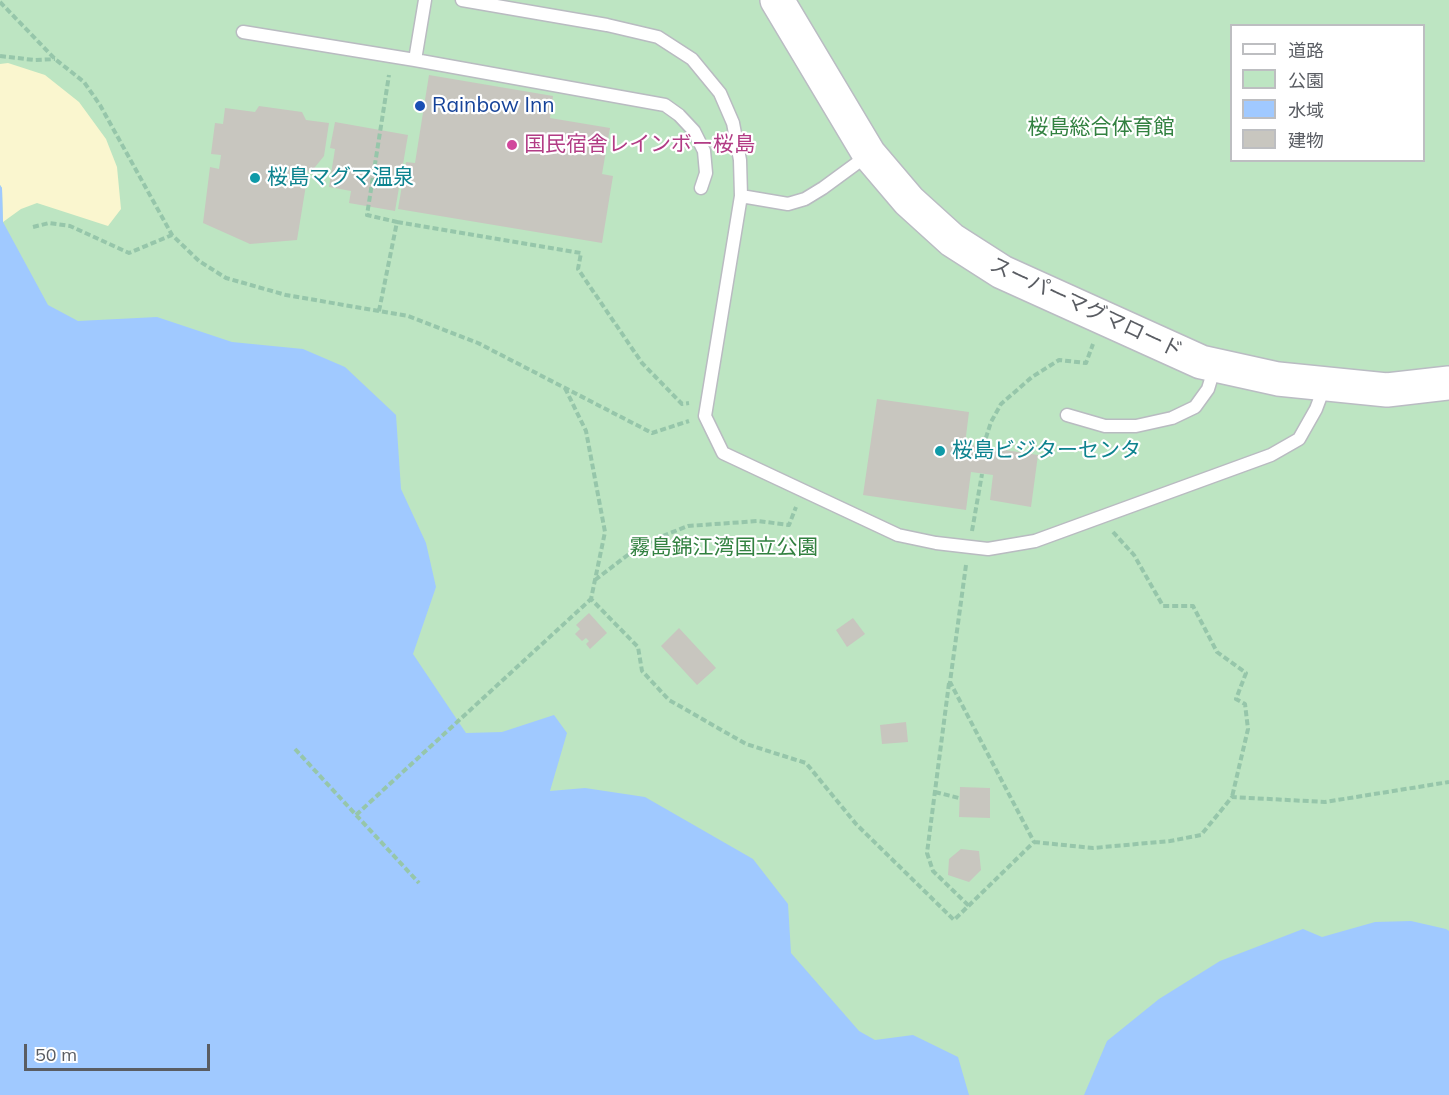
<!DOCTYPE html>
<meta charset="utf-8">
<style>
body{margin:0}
#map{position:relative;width:1449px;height:1095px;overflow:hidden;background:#edece1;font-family:Mulish,"Noto Sans JP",sans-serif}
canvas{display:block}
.legend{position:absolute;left:1230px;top:24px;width:195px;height:138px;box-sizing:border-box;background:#fff;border:2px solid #bdbec1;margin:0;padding:8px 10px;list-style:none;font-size:18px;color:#5a5d63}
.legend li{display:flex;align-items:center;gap:12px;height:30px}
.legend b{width:30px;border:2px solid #bdbec1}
.scale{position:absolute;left:24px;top:1044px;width:186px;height:27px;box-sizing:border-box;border:3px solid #5a5d63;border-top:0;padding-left:8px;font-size:18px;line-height:21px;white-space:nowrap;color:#5a5d63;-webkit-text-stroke:4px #fff;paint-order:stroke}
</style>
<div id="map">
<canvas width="1449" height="1095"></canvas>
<ul class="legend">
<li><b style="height:8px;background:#fff"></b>道路</li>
<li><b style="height:16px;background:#bde5c2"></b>公園</li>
<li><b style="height:16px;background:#a0c9ff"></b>水域</li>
<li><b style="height:16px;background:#c8c6bf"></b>建物</li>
</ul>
<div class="scale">50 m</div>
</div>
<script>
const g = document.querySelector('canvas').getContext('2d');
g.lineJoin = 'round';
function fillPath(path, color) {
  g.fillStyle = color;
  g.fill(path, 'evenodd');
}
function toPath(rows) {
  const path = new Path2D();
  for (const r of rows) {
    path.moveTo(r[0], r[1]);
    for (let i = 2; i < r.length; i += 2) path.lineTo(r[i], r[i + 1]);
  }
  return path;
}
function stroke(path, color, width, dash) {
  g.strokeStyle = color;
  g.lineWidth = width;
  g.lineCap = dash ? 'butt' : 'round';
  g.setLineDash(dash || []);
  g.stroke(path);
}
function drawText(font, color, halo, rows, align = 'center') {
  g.font = font + ' Mulish,"Noto Sans JP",sans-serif';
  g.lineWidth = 4.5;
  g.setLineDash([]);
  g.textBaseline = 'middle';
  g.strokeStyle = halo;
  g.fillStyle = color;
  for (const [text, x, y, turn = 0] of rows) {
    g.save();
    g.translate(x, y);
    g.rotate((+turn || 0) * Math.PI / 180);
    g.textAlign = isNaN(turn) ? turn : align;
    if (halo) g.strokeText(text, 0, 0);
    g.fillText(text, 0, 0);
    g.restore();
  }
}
fillPath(toPath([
 [0,0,1449,0,1449,1095,0,1095],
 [1232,26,1424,26,1424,160,1232,160]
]), '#bde5c2');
fillPath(toPath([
 [8,63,45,75,79,102,106,139,117,167,121,209,108,226,37,203,21,209,3,222,2,188,0,185,0,64]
]), '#faf6cf');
fillPath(toPath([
 [0,185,2,188,3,222,48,305,78,321,157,317,232,342,303,349,345,367,396,415,401,489,426,543,436,587,413,654,466,733,502,732,554,715,567,733,550,791,585,788,645,797,753,859,788,904,791,953,859,1031,875,1040,913,1035,958,1057,969,1095,0,1095],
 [1411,921,1446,929,1449,931,1449,1095,1084,1095,1107,1041,1159,999,1220,961,1303,929,1322,937,1375,922]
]), '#a0c9ff');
fillPath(toPath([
 [429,75,553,96,550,118,610,128,602,174,613,176,602,243,398,209,406,162,415,163],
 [259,106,302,112,306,120,329,123,324,156,311,172,302,170,300,184,306,185,297,240,250,244,203,223,210,167,219,169,221,155,211,154,215,123,223,124,225,108,255,112],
 [335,122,408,135,395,211,349,203,351,191,329,187,335,149,330,148],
 [877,399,969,412,965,444,1038,455,1031,507,990,500,993,475,971,472,966,510,863,495],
 [589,613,607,633,590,649,586,644,589,641,586,638,582,641,575,634,580,629,576,625],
 [853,618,865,634,847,647,836,630],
 [679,628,716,668,697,685,661,646],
 [906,722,908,742,882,744,880,725],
 [960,787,990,788,990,818,959,817],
 [961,849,979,851,981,870,969,882,948,875,949,859]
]), '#c8c6bf');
const lane = toPath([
 [462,0,607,25,658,37,692,59,720,93,733,123,740,160,741,196,705,416,723,453,898,535,936,543,988,549,1035,541,1271,455,1299,439,1316,409,1325,385],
 [243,32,415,60,425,0],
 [415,60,665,105,679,115,694,131,704,151,706,173,701,188],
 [741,196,788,204,805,199,823,188,868,155],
 [1067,415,1105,426,1136,426,1172,418,1195,407,1208,389,1215,366]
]);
const secondary = toPath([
 [777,0,869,154,909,201,952,240,1002,272,1201,362,1278,379,1387,390,1449,383]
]);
stroke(lane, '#b9bbc1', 15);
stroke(secondary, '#babcc3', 36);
stroke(toPath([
 [0,2,55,59,84,82,100,105,172,235,199,261,226,278,286,295,408,316,478,343,652,433,689,421],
 [0,56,34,60,55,59],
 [397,222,581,253,578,269,642,363,682,404,689,403],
 [33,227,49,223,70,226,129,253,172,235],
 [379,311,397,222,367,215,389,75],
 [565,388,586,431,605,532,591,599,638,647,642,671,669,700,746,744,806,763,856,824,954,920,1034,842],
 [983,447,991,422,1001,404,1032,377,1059,360,1086,363,1093,344],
 [972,531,982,474],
 [1113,532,1134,555,1163,606,1193,606,1217,652,1246,673,1236,699,1245,704,1248,729,1232,797],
 [966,565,950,682,1034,842],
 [595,580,629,554,655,539,688,526,758,521,789,525,796,507],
 [949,683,927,853,933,871,969,906],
 [295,749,419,883],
 [935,792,959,798],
 [356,815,591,599],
 [1034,842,1093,848,1170,841,1201,835,1232,797,1325,802,1449,782]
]), '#96c6aa', 4, [6, 3]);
stroke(lane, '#fff', 12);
stroke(secondary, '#fff', 33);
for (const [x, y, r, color] of [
 [420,106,6,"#1a4fb4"],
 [512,145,6,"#d1479c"],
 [255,178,6,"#0f9aa8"],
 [940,451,6,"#0f9aa8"]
]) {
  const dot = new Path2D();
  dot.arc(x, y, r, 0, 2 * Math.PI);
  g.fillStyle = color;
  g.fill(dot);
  stroke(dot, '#fff', 2);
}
drawText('21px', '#164399', '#fff', [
 ["Rainbow Inn",432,106]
], 'left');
drawText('21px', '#328140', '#fff', [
 ["桜島総合体育館",1101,128],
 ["霧島錦江湾国立公園",724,548]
]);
drawText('21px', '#b23c85', '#fff', [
 ["国民宿舎レインボー桜島",524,145]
], 'left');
drawText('21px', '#0d838f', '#fff', [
 ["桜島マグマ温泉",267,178],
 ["桜島ビジターセンタ",952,451]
], 'left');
drawText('21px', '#5a5d63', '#fff', [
 ["スーパーマグマロード",1086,308,25]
]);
</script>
